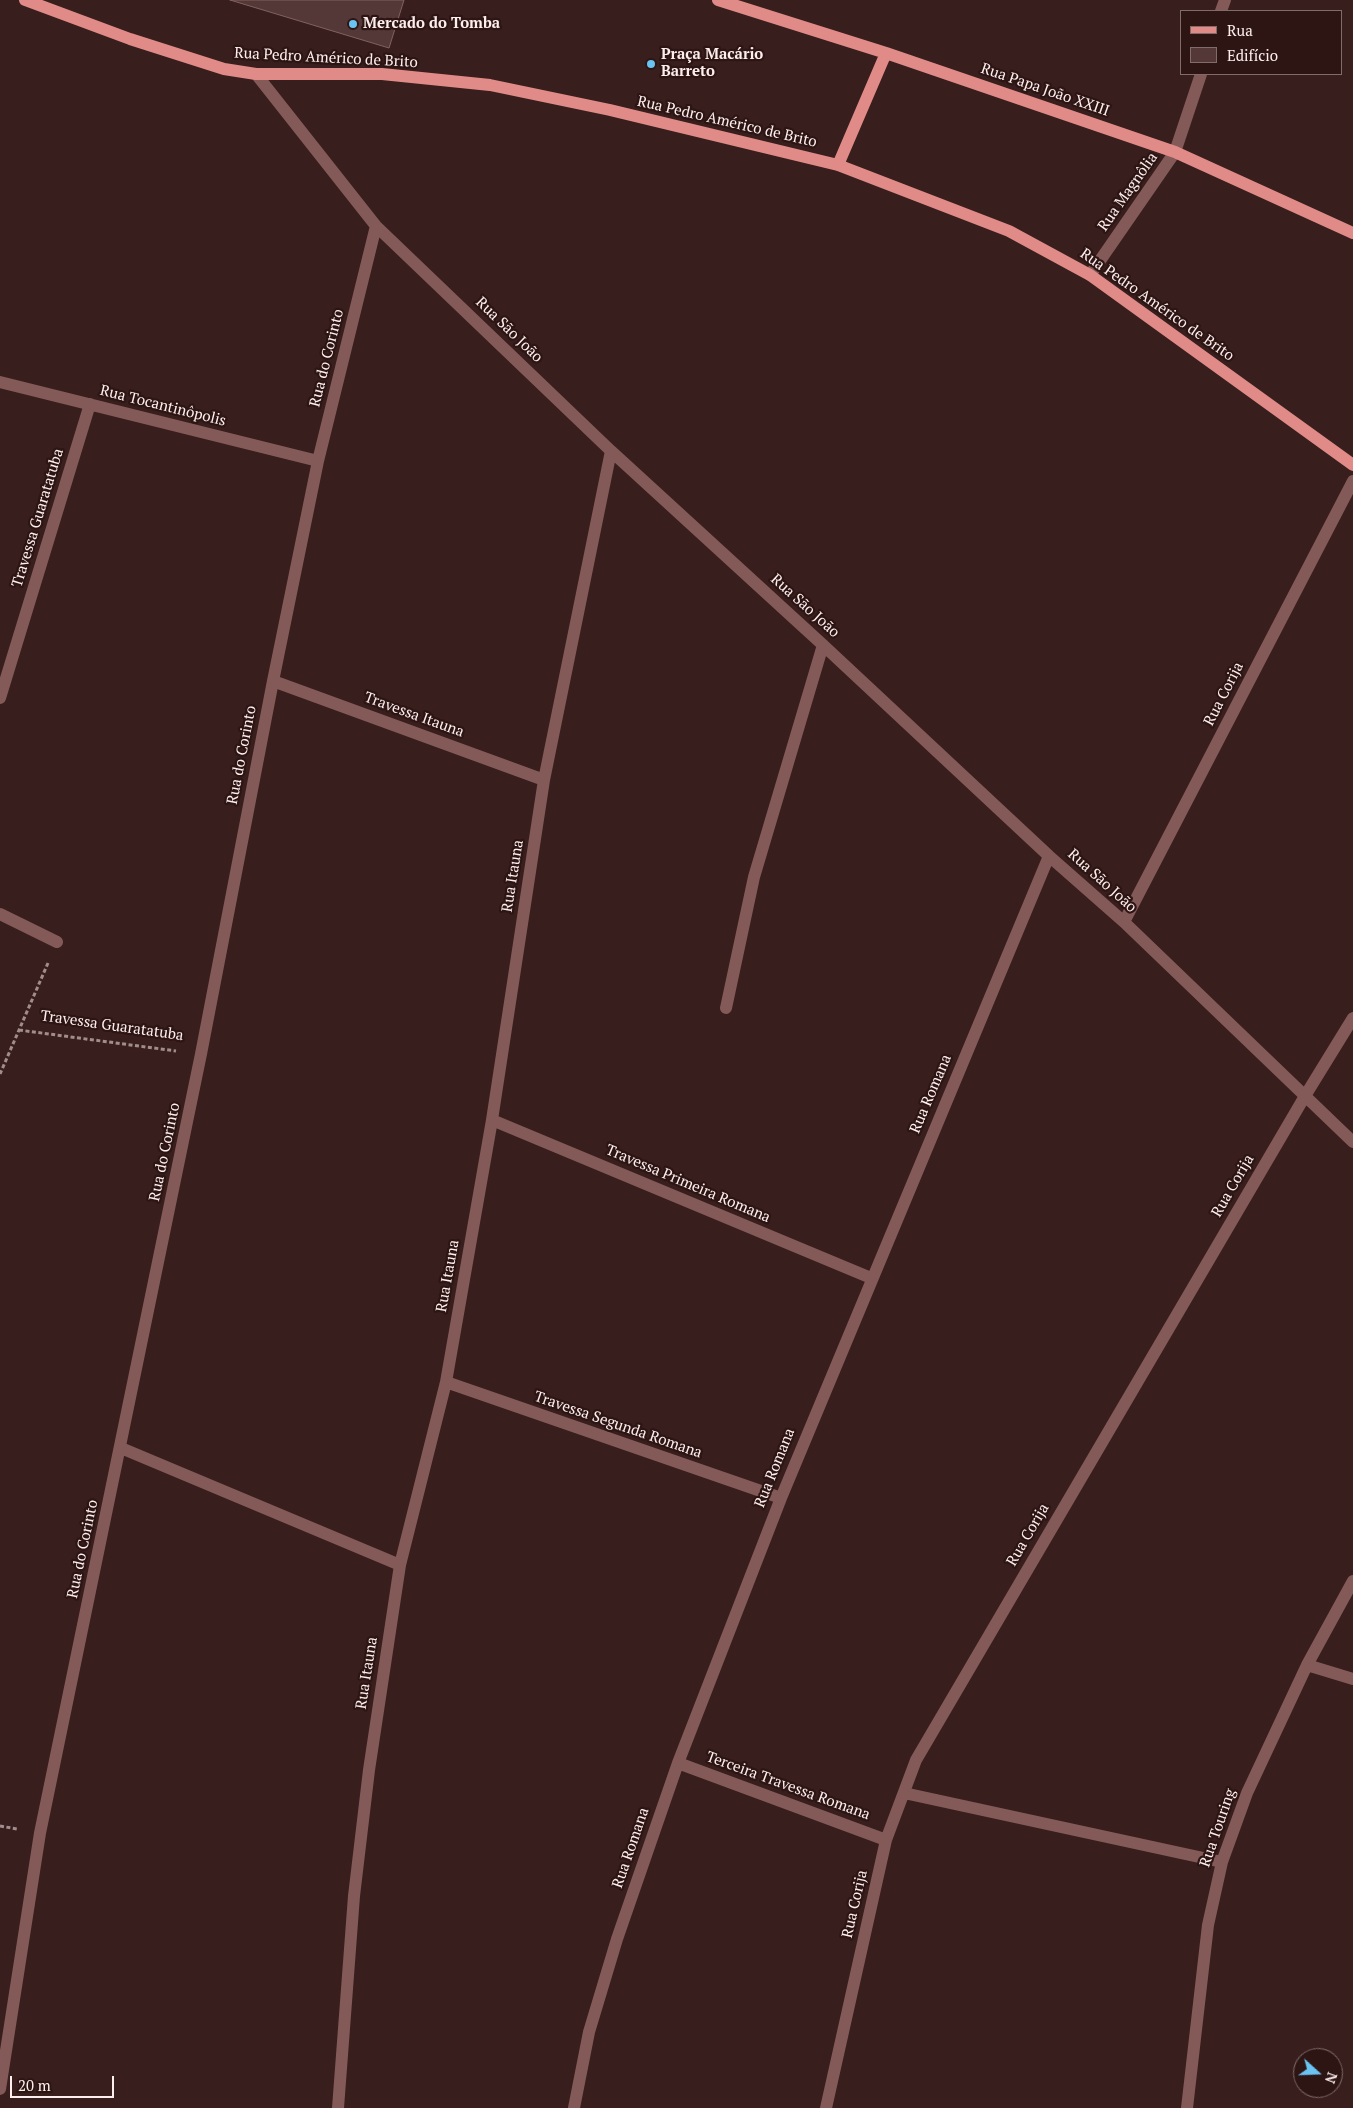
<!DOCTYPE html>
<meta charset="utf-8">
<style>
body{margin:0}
#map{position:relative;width:1353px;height:2108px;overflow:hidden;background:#381e1d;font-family:"PT Serif",serif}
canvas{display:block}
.legend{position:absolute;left:1180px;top:10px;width:162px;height:65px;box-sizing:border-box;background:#2d1514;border:1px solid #816c6b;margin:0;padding:6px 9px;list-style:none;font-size:15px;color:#feefee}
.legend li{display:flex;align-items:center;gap:10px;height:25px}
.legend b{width:25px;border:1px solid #816c6b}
.north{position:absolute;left:1293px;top:2048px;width:50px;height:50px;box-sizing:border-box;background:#2d1514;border:1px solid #816c6b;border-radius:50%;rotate:110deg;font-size:14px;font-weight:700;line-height:20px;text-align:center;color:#feefee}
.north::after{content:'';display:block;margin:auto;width:18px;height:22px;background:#6ac3f1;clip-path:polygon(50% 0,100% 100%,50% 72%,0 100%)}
.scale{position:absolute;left:10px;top:2076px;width:104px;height:22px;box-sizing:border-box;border:2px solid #feefee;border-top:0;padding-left:6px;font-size:15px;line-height:18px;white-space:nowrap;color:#feefee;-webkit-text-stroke:4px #2d1514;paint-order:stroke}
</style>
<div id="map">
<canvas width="1353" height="2108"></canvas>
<ul class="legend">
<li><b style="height:6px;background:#e08b88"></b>Rua</li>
<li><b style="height:14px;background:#543837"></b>Edifício</li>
</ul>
<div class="north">N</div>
<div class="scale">20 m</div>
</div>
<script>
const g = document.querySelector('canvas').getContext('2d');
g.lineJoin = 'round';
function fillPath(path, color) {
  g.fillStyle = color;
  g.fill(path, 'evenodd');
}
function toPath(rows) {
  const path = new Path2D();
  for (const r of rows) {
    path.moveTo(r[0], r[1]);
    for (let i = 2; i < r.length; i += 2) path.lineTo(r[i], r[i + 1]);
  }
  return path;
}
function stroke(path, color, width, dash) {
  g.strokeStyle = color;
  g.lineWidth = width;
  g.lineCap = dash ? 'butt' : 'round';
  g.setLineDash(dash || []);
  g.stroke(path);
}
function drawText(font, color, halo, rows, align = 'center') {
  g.font = font + ' "PT Serif",serif';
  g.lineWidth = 4.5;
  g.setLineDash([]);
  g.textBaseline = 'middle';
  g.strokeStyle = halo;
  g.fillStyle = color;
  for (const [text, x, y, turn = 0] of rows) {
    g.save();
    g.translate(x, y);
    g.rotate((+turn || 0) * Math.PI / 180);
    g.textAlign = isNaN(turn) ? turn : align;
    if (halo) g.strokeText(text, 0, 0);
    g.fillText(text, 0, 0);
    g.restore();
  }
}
const building = toPath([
 [230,0,404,0,389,48,230,0]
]);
fillPath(building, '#543837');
stroke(building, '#806260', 1);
stroke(toPath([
 [19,1030,176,1051],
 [0,1074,48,963],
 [0,1826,17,1829]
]), '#a18d8c', 3, [4, 2.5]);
stroke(toPath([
 [1221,11,1225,0],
 [256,74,376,226,611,451,823,645,1049,856,1124,922,1353,1142],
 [1090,275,1175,152,1201,74],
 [0,382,318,461],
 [273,681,544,780],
 [0,698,90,404],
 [0,914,57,942],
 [1124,922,1353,481],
 [726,1008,754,877,823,645],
 [492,1120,871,1278],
 [446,1382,781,1498],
 [121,1448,400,1565],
 [1307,1665,1353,1679],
 [678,1763,886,1840],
 [904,1793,1222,1862],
 [0,2089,40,1833,201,1054,273,681,318,461,376,226],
 [338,2108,354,1896,369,1770,400,1565,446,1382,492,1120,544,780,611,451],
 [574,2108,589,2032,617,1939,678,1763,781,1498,1049,856],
 [826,2108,886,1840,916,1760,1305,1096,1353,1018],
 [1187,2108,1208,1925,1222,1862,1247,1793,1307,1665,1353,1581]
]), '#835a58', 12);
stroke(toPath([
 [25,0,130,39,224,69,256,74,382,74,490,85,610,110,838,165,1009,231,1090,275,1353,465],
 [718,0,886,53,1175,152,1353,233],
 [838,165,886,53]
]), '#e08b88', 12);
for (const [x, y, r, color] of [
 [353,24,5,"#6ac3f1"],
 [651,64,5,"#6ac3f1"]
]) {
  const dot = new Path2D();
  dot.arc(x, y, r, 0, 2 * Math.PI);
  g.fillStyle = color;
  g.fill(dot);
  stroke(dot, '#2d1514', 2);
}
drawText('bold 15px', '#feefee', '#2d1514', [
 ["Mercado do Tomba",363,24],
 ["Praça Macário",661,55],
 ["Barreto",661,72]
], 'left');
drawText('15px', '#feefee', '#2d1514', [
 ["Rua Pedro Américo de Brito",326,58,3],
 ["Rua Papa João XXIII",1045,90,19],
 ["Rua Pedro Américo de Brito",727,122,13],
 ["Rua Magnôlia",1128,192,-55],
 ["Rua Pedro Américo de Brito",1157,305,35],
 ["Rua São João",509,330,44],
 ["Rua do Corinto",327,358,-76],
 ["Rua Tocantinôpolis",163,406,14],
 ["Travessa Guaratatuba",38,518,-73],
 ["Rua São João",805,606,42],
 ["Rua Corija",1224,694,-63],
 ["Travessa Itauna",414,715,20],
 ["Rua do Corinto",242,755,-79],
 ["Rua Itauna",513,876,-81],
 ["Rua São João",1102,881,42],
 ["Travessa Guaratatuba",112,1026,8],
 ["Rua Romana",931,1094,-67],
 ["Rua do Corinto",165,1152,-78],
 ["Travessa Primeira Romana",688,1184,23],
 ["Rua Corija",1233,1186,-60],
 ["Rua Itauna",448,1276,-80],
 ["Travessa Segunda Romana",618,1425,19],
 ["Rua Romana",775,1468,-68],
 ["Rua Corija",1028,1535,-60],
 ["Rua do Corinto",83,1549,-78],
 ["Rua Itauna",367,1673,-81],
 ["Terceira Travessa Romana",788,1786,20],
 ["Rua Touring",1218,1828,-71],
 ["Rua Romana",631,1848,-71],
 ["Rua Corija",855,1904,-77]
]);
</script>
